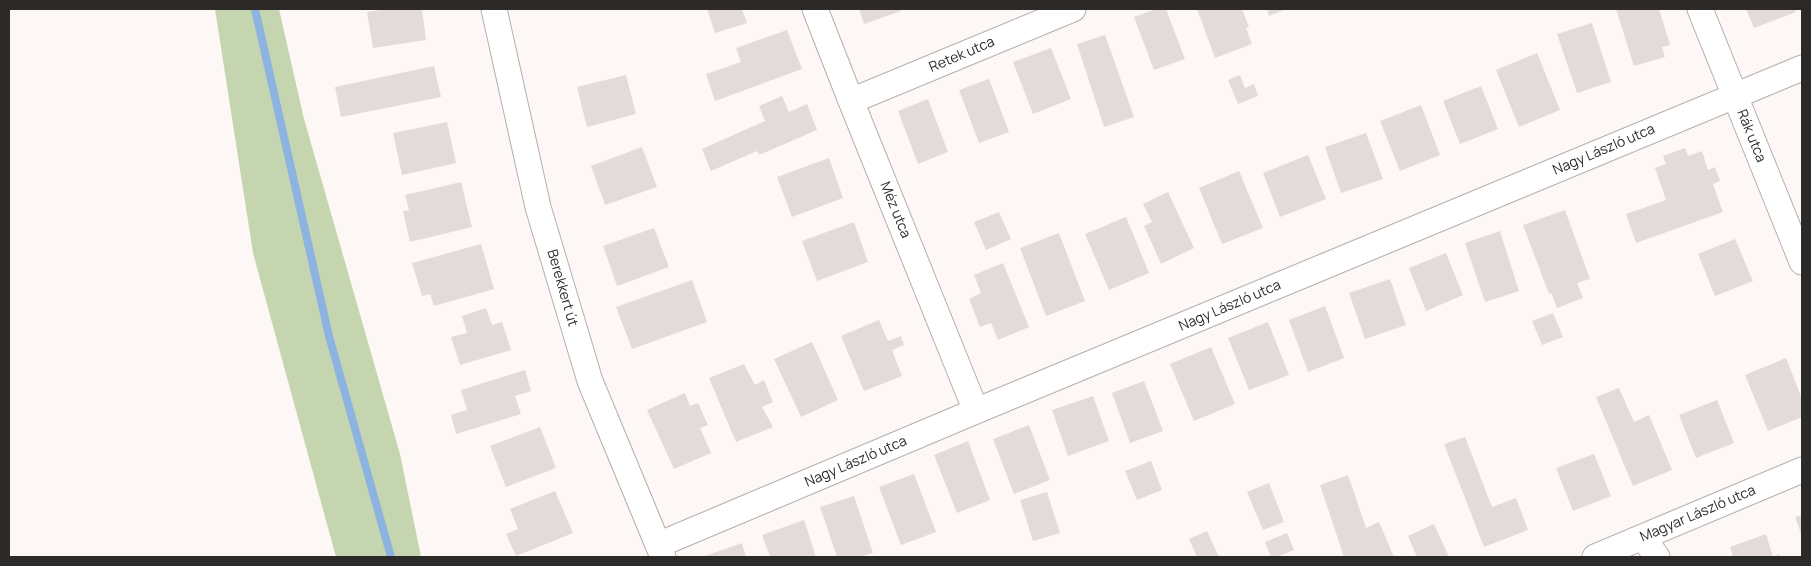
<!DOCTYPE html>
<meta charset="utf-8">
<style>
body{margin:0}
#map{position:relative;width:1811px;height:566px;overflow:hidden;background:#fdf7f5;font-family:Manrope,sans-serif}
canvas{display:block}
.frame{position:absolute;inset:0;border:10px solid #2c2a29;pointer-events:none}
</style>
<div id="map">
<canvas width="1811" height="566"></canvas>
<div class="frame"></div>
</div>
<script>
const g = document.querySelector('canvas').getContext('2d');
g.lineJoin = 'round';
function fillPath(path, color) {
  g.fillStyle = color;
  g.fill(path, 'evenodd');
}
function toPath(rows) {
  const path = new Path2D();
  for (const r of rows) {
    path.moveTo(r[0], r[1]);
    for (let i = 2; i < r.length; i += 2) path.lineTo(r[i], r[i + 1]);
  }
  return path;
}
function stroke(path, color, width, dash) {
  g.strokeStyle = color;
  g.lineWidth = width;
  g.lineCap = dash ? 'butt' : 'round';
  g.setLineDash(dash || []);
  g.stroke(path);
}
function drawText(font, color, halo, rows, align = 'center') {
  g.font = font + ' Manrope,sans-serif';
  g.lineWidth = 4;
  g.setLineDash([]);
  g.textBaseline = 'middle';
  g.strokeStyle = halo;
  g.fillStyle = color;
  for (const [text, x, y, turn = 0] of rows) {
    g.save();
    g.translate(x, y);
    g.rotate((+turn || 0) * Math.PI / 180);
    g.textAlign = isNaN(turn) ? turn : align;
    if (halo) g.strokeText(text, 0, 0);
    g.fillText(text, 0, 0);
    g.restore();
  }
}
fillPath(toPath([
 [215,9,279,9,304,119,400,454,421,557,336,557,253,253]
]), '#c5d5b0');
stroke(toPath([
 [255,9,329,336,391,557]
]), '#8db4e1', 8);
fillPath(toPath([
 [387,9,422,9,426,40,373,48,367,12],
 [707,9,742,9,747,23,715,33],
 [859,9,900,9,901,11,864,24],
 [1156,9,1166,9,1185,59,1154,70,1134,17],
 [1197,9,1242,9,1249,27,1246,28,1252,44,1215,58],
 [1267,9,1286,9,1269,16],
 [1616,9,1659,9,1670,45,1662,47,1665,57,1634,66],
 [1746,9,1795,9,1796,12,1754,28],
 [1592,23,1611,82,1577,93,1557,34],
 [787,30,802,69,715,101,706,74,741,62,736,48],
 [1105,35,1134,117,1104,127,1077,44],
 [1051,48,1071,99,1033,114,1013,62],
 [1537,53,1560,110,1519,127,1496,70],
 [434,66,441,97,341,117,335,87],
 [626,75,636,114,587,127,577,87],
 [1240,75,1245,88,1254,84,1258,96,1238,104,1228,80],
 [989,79,1009,132,979,143,959,90],
 [1481,86,1498,129,1460,144,1443,101],
 [782,96,789,112,807,104,817,130,759,155,757,151,711,171,702,149,765,121,759,106],
 [928,99,948,152,918,164,898,111],
 [1421,105,1440,155,1400,171,1380,121],
 [447,122,456,163,402,175,393,133],
 [1366,133,1383,179,1341,193,1325,147],
 [642,147,657,187,605,205,591,166],
 [1685,148,1688,156,1702,151,1708,170,1715,167,1720,181,1713,184,1723,212,1636,243,1626,214,1666,200,1655,168,1666,164,1663,156],
 [1308,155,1326,199,1280,217,1263,173],
 [829,158,843,198,792,217,777,177],
 [1239,171,1263,228,1222,244,1199,188],
 [461,182,472,227,410,242,403,211,409,210,405,195],
 [1168,192,1194,248,1161,264,1144,226,1152,222,1143,204],
 [1565,210,1590,279,1577,283,1583,298,1557,308,1551,293,1549,294,1523,225],
 [999,212,1011,239,986,250,974,222],
 [1126,217,1149,273,1109,290,1085,234],
 [854,222,868,262,817,281,802,241],
 [654,228,669,267,617,286,603,246],
 [1500,231,1519,291,1485,302,1465,243],
 [1059,233,1085,301,1046,316,1020,248],
 [1735,239,1753,281,1715,296,1698,254],
 [481,244,494,289,434,306,430,294,422,296,412,263],
 [1446,253,1463,295,1426,311,1409,268],
 [1003,263,1029,327,998,340,991,323,980,327,969,299,981,293,974,275],
 [1390,279,1406,325,1365,339,1349,293],
 [692,280,707,322,632,349,616,307],
 [1325,306,1344,358,1308,372,1289,320],
 [486,308,492,325,502,322,511,350,460,365,451,337,467,333,462,316],
 [1553,313,1563,337,1542,345,1532,321],
 [879,320,888,341,901,336,904,345,892,350,902,376,864,391,841,336],
 [1268,322,1289,375,1249,390,1228,338],
 [812,342,838,400,801,417,774,359],
 [1211,347,1235,404,1194,421,1170,364],
 [1786,358,1802,399,1802,417,1768,431,1745,375],
 [744,364,755,385,764,380,773,402,762,407,773,427,736,442,709,378],
 [525,370,531,391,515,396,521,414,456,434,451,415,467,410,461,390],
 [1144,381,1163,431,1130,443,1112,393],
 [1619,388,1634,422,1649,415,1672,470,1633,486,1596,397],
 [685,393,690,406,698,403,708,425,700,428,711,453,674,469,647,410],
 [1093,396,1109,441,1068,456,1052,410],
 [1717,400,1734,443,1696,458,1679,415],
 [1029,425,1050,480,1014,494,993,439],
 [540,427,556,468,506,487,490,446],
 [1465,437,1492,507,1516,498,1528,530,1484,547,1444,444],
 [968,441,990,500,957,513,934,455],
 [1594,454,1611,496,1573,511,1556,468],
 [1151,461,1162,490,1137,500,1125,471],
 [914,474,936,532,901,545,879,487],
 [1348,475,1366,528,1379,522,1394,557,1344,557,1320,485],
 [1269,483,1284,522,1263,530,1247,492],
 [555,491,573,533,516,556,506,534,518,529,510,509],
 [1047,492,1060,533,1033,541,1020,500],
 [854,496,873,553,860,557,837,557,820,507],
 [1802,515,1802,536,1795,517],
 [804,520,816,557,770,557,762,535],
 [1434,524,1449,557,1417,557,1408,536],
 [1207,531,1219,557,1197,557,1189,539],
 [1287,533,1294,550,1277,557,1271,557,1265,542],
 [1766,534,1773,557,1779,554,1780,557,1733,557,1730,547],
 [742,543,746,557,705,557,705,556]
]), '#e2dbda');
const minor = toPath([
 [494,9,538,207,590,381,663,557],
 [815,9,851,101,976,411],
 [1700,9,1802,262],
 [851,101,1073,9],
 [1643,537,1657,557],
 [658,545,976,411,1802,68],
 [1595,557,1802,470]
]);
stroke(minor, '#b5afad', 27);
stroke(minor, '#fff', 25);
drawText('14px', '#2c2a29', '#fff', [
 ["Retek utca",962,55,-23],
 ["Rák utca",1751,136,68],
 ["Nagy László utca",1604,150,-23],
 ["Méz utca",895,210,68],
 ["Berekkert út",562,288,74],
 ["Nagy László utca",1230,306,-23],
 ["Nagy László utca",856,462,-23],
 ["Magyar László utca",1698,514,-23]
]);
</script>
